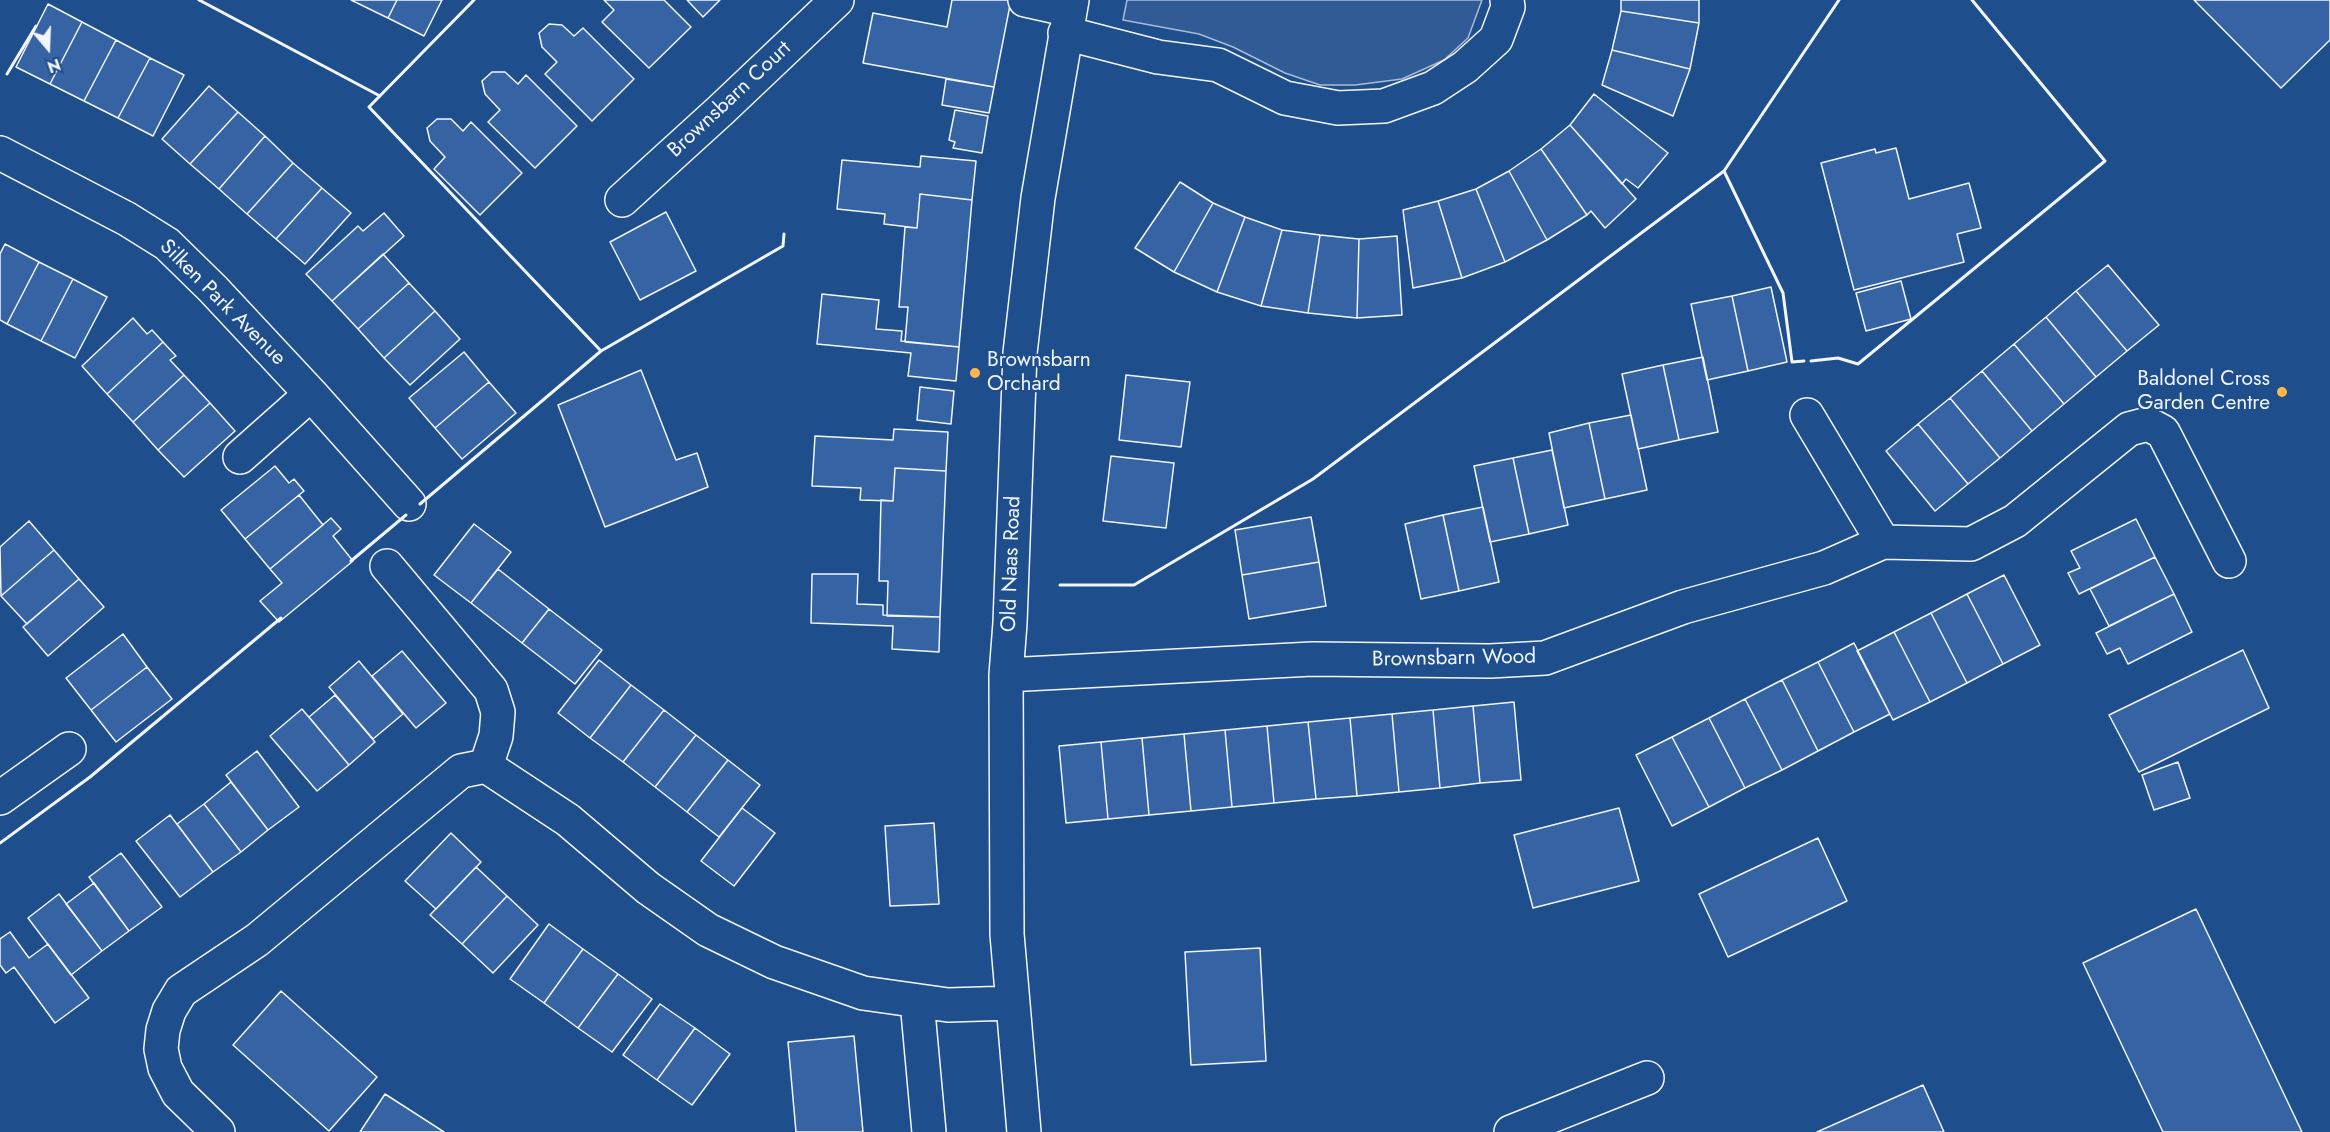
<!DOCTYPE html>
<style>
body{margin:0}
#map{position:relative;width:2330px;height:1132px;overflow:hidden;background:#1f4e8c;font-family:Jost,sans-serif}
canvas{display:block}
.north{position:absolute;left:18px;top:18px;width:60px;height:60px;-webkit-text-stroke:4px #1f4e8c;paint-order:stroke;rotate:161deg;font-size:16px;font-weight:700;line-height:24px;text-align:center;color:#f2f6ff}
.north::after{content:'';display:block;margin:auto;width:21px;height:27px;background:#f2f6ff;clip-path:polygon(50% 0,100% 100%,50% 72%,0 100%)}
</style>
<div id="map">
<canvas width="2330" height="1132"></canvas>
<div class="north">N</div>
</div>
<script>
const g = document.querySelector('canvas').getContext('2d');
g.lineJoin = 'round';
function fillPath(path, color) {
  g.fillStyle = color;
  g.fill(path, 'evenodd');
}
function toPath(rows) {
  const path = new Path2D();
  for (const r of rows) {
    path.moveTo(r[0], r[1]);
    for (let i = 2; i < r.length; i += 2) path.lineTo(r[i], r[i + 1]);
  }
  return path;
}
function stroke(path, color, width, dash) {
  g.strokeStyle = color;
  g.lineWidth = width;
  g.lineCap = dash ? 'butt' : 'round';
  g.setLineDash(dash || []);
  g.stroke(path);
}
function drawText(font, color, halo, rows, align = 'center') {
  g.font = font + ' Jost,sans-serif';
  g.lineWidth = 4.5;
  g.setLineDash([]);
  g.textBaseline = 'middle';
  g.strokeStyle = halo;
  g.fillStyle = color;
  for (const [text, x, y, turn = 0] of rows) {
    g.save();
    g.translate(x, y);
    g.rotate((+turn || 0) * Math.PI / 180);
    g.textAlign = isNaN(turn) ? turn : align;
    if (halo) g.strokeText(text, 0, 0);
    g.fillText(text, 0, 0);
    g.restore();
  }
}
const green = toPath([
 [1127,0,1482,0,1468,38,1444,60,1402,79,1355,85,1320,85,1285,73,1233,47,1199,34,1123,20,1127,0]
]);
fillPath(green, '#305b95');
stroke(green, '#a8bbd7', 1.5);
const building = toPath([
 [351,0,397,0,388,18,351,0],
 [397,0,442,0,424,36,388,18,397,0],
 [604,0,664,0,691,27,649,68,602,22,614,10,604,0],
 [687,0,720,0,703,17,687,0],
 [952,0,1011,0,994,87,863,63,873,13,947,27,952,0],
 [1621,0,1699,0,1699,23,1621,11,1621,0],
 [2194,0,2330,0,2330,40,2281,88,2194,0],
 [48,4,82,22,50,84,16,67,48,4],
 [1621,11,1699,23,1690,69,1612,50,1621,11],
 [82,22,116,40,84,101,50,84,82,22],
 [549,24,562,25,574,36,583,28,634,79,592,121,545,74,557,62,542,47,539,33,549,24],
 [116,40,150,58,118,118,84,101,116,40],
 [1612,50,1690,69,1673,116,1602,85,1612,50],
 [150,58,184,75,153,136,118,118,150,58],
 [492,72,505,72,518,84,526,75,577,126,535,168,488,122,500,110,485,94,482,81,492,72],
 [946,79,994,87,989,113,942,105,946,79],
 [209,86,238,112,190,164,162,139,209,86],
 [1594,94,1668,153,1638,188,1626,179,1622,184,1570,125,1594,94],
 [955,110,988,116,982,153,953,148,955,142,949,140,955,110],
 [238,112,265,136,219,189,190,164,238,112],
 [437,119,451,119,463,131,471,122,522,173,480,215,434,169,445,157,430,141,427,128,437,119],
 [1570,125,1636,199,1605,228,1591,211,1587,215,1541,149,1570,125],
 [265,136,293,163,247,214,219,189,265,136],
 [1896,148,1909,199,1969,183,1981,228,1957,234,1964,262,1854,290,1821,163,1875,149,1876,153,1896,148],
 [1541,149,1587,215,1547,240,1509,171,1541,149],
 [921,156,976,161,972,200,920,194,917,228,884,224,885,214,837,209,842,160,920,167,921,156],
 [293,163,322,188,276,239,247,214,293,163],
 [1509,171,1547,240,1505,262,1476,189,1509,171],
 [1180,182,1213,203,1174,272,1135,248,1180,182],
 [322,188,351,213,305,264,276,239,322,188],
 [1476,189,1505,262,1462,278,1438,201,1476,189],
 [920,194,972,200,959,347,905,342,908,307,899,307,905,227,917,228,920,194],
 [1438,201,1462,278,1413,288,1403,210,1438,201],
 [1213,203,1245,217,1217,292,1174,272,1213,203],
 [666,212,696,271,640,300,610,242,666,212],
 [384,213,404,236,332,301,306,274,358,226,363,231,384,213],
 [1245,217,1282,230,1261,306,1217,292,1245,217],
 [1282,230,1320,235,1308,313,1261,306,1282,230],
 [1320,235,1359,239,1357,318,1308,313,1320,235],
 [1397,236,1402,315,1357,318,1359,239,1397,236],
 [5,244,39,262,7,324,0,320,0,254,5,244],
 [383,254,409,283,358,329,332,301,383,254],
 [39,262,73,279,41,341,7,324,39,262],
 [2108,265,2159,325,2127,351,2076,291,2108,265],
 [73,279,107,297,75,358,41,341,73,279],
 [1901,281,1911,319,1866,331,1856,293,1901,281],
 [409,283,435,311,384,358,358,329,409,283],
 [1771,287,1787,362,1748,371,1732,296,1771,287],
 [2076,291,2127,351,2096,377,2046,317,2076,291],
 [822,294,879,300,876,329,902,331,901,341,959,347,956,381,908,376,911,353,817,344,822,294],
 [1732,296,1748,371,1707,380,1691,304,1732,296],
 [435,311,460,339,410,385,384,358,435,311],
 [2046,317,2096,377,2064,404,2014,344,2046,317],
 [133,318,147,334,152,330,163,342,107,394,82,366,133,318],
 [163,342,176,356,170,360,184,375,133,422,107,394,163,342],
 [2014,344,2064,404,2032,431,1982,371,2014,344],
 [464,352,489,382,435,428,409,398,464,352],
 [1703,357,1718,432,1679,440,1663,365,1703,357],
 [1663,365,1679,440,1638,449,1622,374,1663,365],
 [641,370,676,460,697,453,708,487,605,527,558,405,641,370],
 [1982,371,2032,431,2000,458,1950,398,1982,371],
 [184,375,210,403,158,450,133,422,184,375],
 [1126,375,1190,382,1181,447,1119,440,1126,375],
 [489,382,516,413,462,459,435,428,489,382],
 [920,387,954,391,951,424,917,420,920,387],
 [1950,398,2000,458,1968,484,1918,424,1950,398],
 [210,403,235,431,184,477,158,450,210,403],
 [1631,415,1647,490,1605,499,1589,423,1631,415],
 [1589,423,1605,499,1564,508,1549,433,1589,423],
 [1918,424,1968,484,1935,511,1886,451,1918,424],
 [894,429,948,432,946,471,895,468,893,501,860,500,861,488,812,486,815,436,893,440,894,429],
 [1552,450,1568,525,1529,534,1513,458,1552,450],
 [1111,456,1174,463,1166,528,1103,521,1111,456],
 [1513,458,1529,534,1490,542,1474,466,1513,458],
 [275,466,289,483,294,479,304,491,245,539,221,510,275,466],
 [895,468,946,471,940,617,887,616,888,581,879,581,881,500,893,501,895,468],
 [299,495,323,525,270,569,245,539,299,495],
 [1483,507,1499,582,1459,591,1443,515,1483,507],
 [1443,515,1459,591,1421,599,1405,524,1443,515],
 [1311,517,1319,562,1242,575,1235,530,1311,517],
 [331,518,341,529,333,536,353,561,279,622,260,601,282,583,270,569,331,518],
 [2136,519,2155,557,2079,594,2068,573,2080,568,2071,551,2136,519],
 [29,521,54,550,1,596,0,547,29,521],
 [474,524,511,552,471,603,434,575,474,524],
 [54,550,79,579,27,624,1,596,54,550],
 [2155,557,2174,594,2109,626,2090,589,2155,557],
 [1319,562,1326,606,1249,619,1242,575,1319,562],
 [498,569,549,609,522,643,471,603,498,569],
 [812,574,858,574,857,604,883,605,883,615,940,617,939,652,892,649,893,626,811,623,812,574],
 [2004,575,2040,645,2003,664,1967,594,2004,575],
 [79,579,104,607,48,656,23,627,79,579],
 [1967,594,2003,664,1967,683,1931,613,1967,594],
 [2174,594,2192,632,2128,664,2120,648,2107,654,2096,633,2174,594],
 [549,609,602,650,575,684,522,643,549,609],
 [1931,613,1967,683,1930,702,1894,632,1931,613],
 [1894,632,1930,702,1893,720,1857,651,1894,632],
 [123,634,147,667,91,710,66,678,123,634],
 [1854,643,1890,714,1854,732,1818,662,1854,643],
 [2243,650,2269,708,2139,772,2109,715,2243,650],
 [402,651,446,703,416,728,372,676,402,651],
 [599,660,631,685,590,738,558,713,599,660],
 [359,661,403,714,373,739,329,687,359,661],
 [1818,662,1854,732,1818,751,1782,680,1818,662],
 [147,667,172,699,116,742,91,710,147,667],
 [1782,680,1818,751,1782,770,1745,699,1782,680],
 [631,685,664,710,623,762,590,738,631,685],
 [335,695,375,742,349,765,309,717,335,695],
 [1745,699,1782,770,1745,788,1709,718,1745,699],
 [1514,702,1521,780,1480,783,1473,706,1514,702],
 [1473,706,1480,783,1440,788,1433,710,1473,706],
 [302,709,349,765,317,791,270,736,302,709],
 [664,710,696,735,655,787,623,762,664,710],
 [1433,710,1440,788,1399,792,1392,714,1433,710],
 [1392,714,1399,792,1357,796,1350,718,1392,714],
 [1350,718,1357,796,1316,799,1308,722,1350,718],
 [1709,718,1745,788,1709,807,1672,737,1709,718],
 [1308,722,1316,799,1274,803,1267,726,1308,722],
 [1267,726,1274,803,1232,807,1225,730,1267,726],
 [1225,730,1232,807,1191,811,1184,734,1225,730],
 [1184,734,1191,811,1149,815,1142,738,1184,734],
 [696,735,728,760,687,812,655,787,696,735],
 [1672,737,1709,807,1672,826,1636,755,1672,737],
 [1142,738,1149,815,1108,819,1101,742,1142,738],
 [1101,742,1108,819,1066,823,1059,746,1101,742],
 [257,751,299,807,268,830,226,775,257,751],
 [728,760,760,785,719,837,687,812,728,760],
 [2178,762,2190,798,2154,810,2142,775,2178,762],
 [231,782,268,830,241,852,204,804,231,782],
 [204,804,241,852,213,872,177,824,204,804],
 [742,808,775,833,734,886,701,861,742,808],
 [1619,808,1639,881,1533,908,1514,835,1619,808],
 [170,815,213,872,180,897,136,841,170,815],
 [934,823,939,904,890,906,885,826,934,823],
 [451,833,481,862,436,909,405,881,451,833],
 [1818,838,1847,901,1728,957,1699,894,1818,838],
 [121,853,162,907,129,931,89,877,121,853],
 [476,867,507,896,462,944,430,915,476,867],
 [94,883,129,931,102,951,66,904,94,883],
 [59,894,102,951,71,975,28,918,59,894],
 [507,896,538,925,493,973,462,944,507,896],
 [2196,909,2302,1132,2163,1132,2083,963,2196,909],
 [549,924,583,949,544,1003,510,979,549,924],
 [10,932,29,958,48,944,89,998,55,1023,14,967,6,973,0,965,0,939,10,932],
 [1260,948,1266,1061,1191,1065,1185,952,1260,948],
 [583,949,618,974,578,1028,544,1003,583,949],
 [618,974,652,999,612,1052,578,1028,618,974],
 [281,991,377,1077,329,1131,233,1045,281,991],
 [660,1004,695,1028,657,1080,623,1055,660,1004],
 [695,1028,730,1054,692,1105,657,1080,695,1028],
 [854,1036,863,1132,796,1132,788,1042,854,1036],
 [1923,1085,1944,1132,1817,1132,1923,1085],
 [385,1094,444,1132,360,1132,385,1094]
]);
fillPath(building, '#3563a3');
stroke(building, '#f2f6ff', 1.5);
const minor = toPath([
 [1025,0,1070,10],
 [1065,33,1158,57,1218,65,1285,98,1338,108,1384,106,1433,88,1465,67,1496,39,1508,7,1507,0],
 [0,153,127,219,167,244,213,289,311,394,409,504],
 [622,200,721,110,837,0],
 [1807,415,1883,542],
 [240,457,311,394],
 [387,566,491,690,498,712,496,736,486,766],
 [1006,675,1312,659,1490,661,1545,658,1683,607,1824,568,1883,542,1971,544,2015,521,2129,429,2148,424,2163,432,2229,561],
 [0,798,69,749],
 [917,1001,929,1132],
 [218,1132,178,1093,165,1068,161,1049,163,1030,169,1011,181,991,257,940,461,771,486,766,568,820,648,888,708,930,774,962,863,993,948,1005,1013,1003],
 [1024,1132,1007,934,1006,675,1010,623,1020,353,1038,198,1072,0],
 [1511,1132,1647,1078]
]);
stroke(minor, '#f2f6ff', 36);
stroke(minor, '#1f4e8c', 33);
stroke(toPath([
 [199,0,380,96],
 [474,0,369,107,601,351],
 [7,74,36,26],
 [1804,361,1792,362,1783,293,1724,171,1839,0],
 [1811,361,1838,358,1858,364,2105,161,1972,0],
 [420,504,601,351,783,246,784,234],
 [351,561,406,515],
 [1060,585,1134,585,1313,479,1724,171],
 [0,843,90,777,281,618]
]), '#f2f6ff', 3);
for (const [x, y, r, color] of [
 [975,373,6,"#ffb74d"],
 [2282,392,6,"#ffb74d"]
]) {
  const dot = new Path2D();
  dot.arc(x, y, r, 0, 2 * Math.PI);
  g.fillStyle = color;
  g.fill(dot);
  stroke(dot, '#1f4e8c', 2);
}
drawText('21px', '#f2f6ff', '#1f4e8c', [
 ["Brownsbarn Court",730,100,-43],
 ["Silken Park Avenue",222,303,45],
 ["Old Naas Road",1012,564,-88],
 ["Brownsbarn Wood",1454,659,-1]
]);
drawText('21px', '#f2f6ff', '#1f4e8c', [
 ["Brownsbarn",987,361],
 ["Orchard",987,385],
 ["Baldonel Cross",2270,380,"right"],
 ["Garden Centre",2270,404,"right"]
], 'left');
</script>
